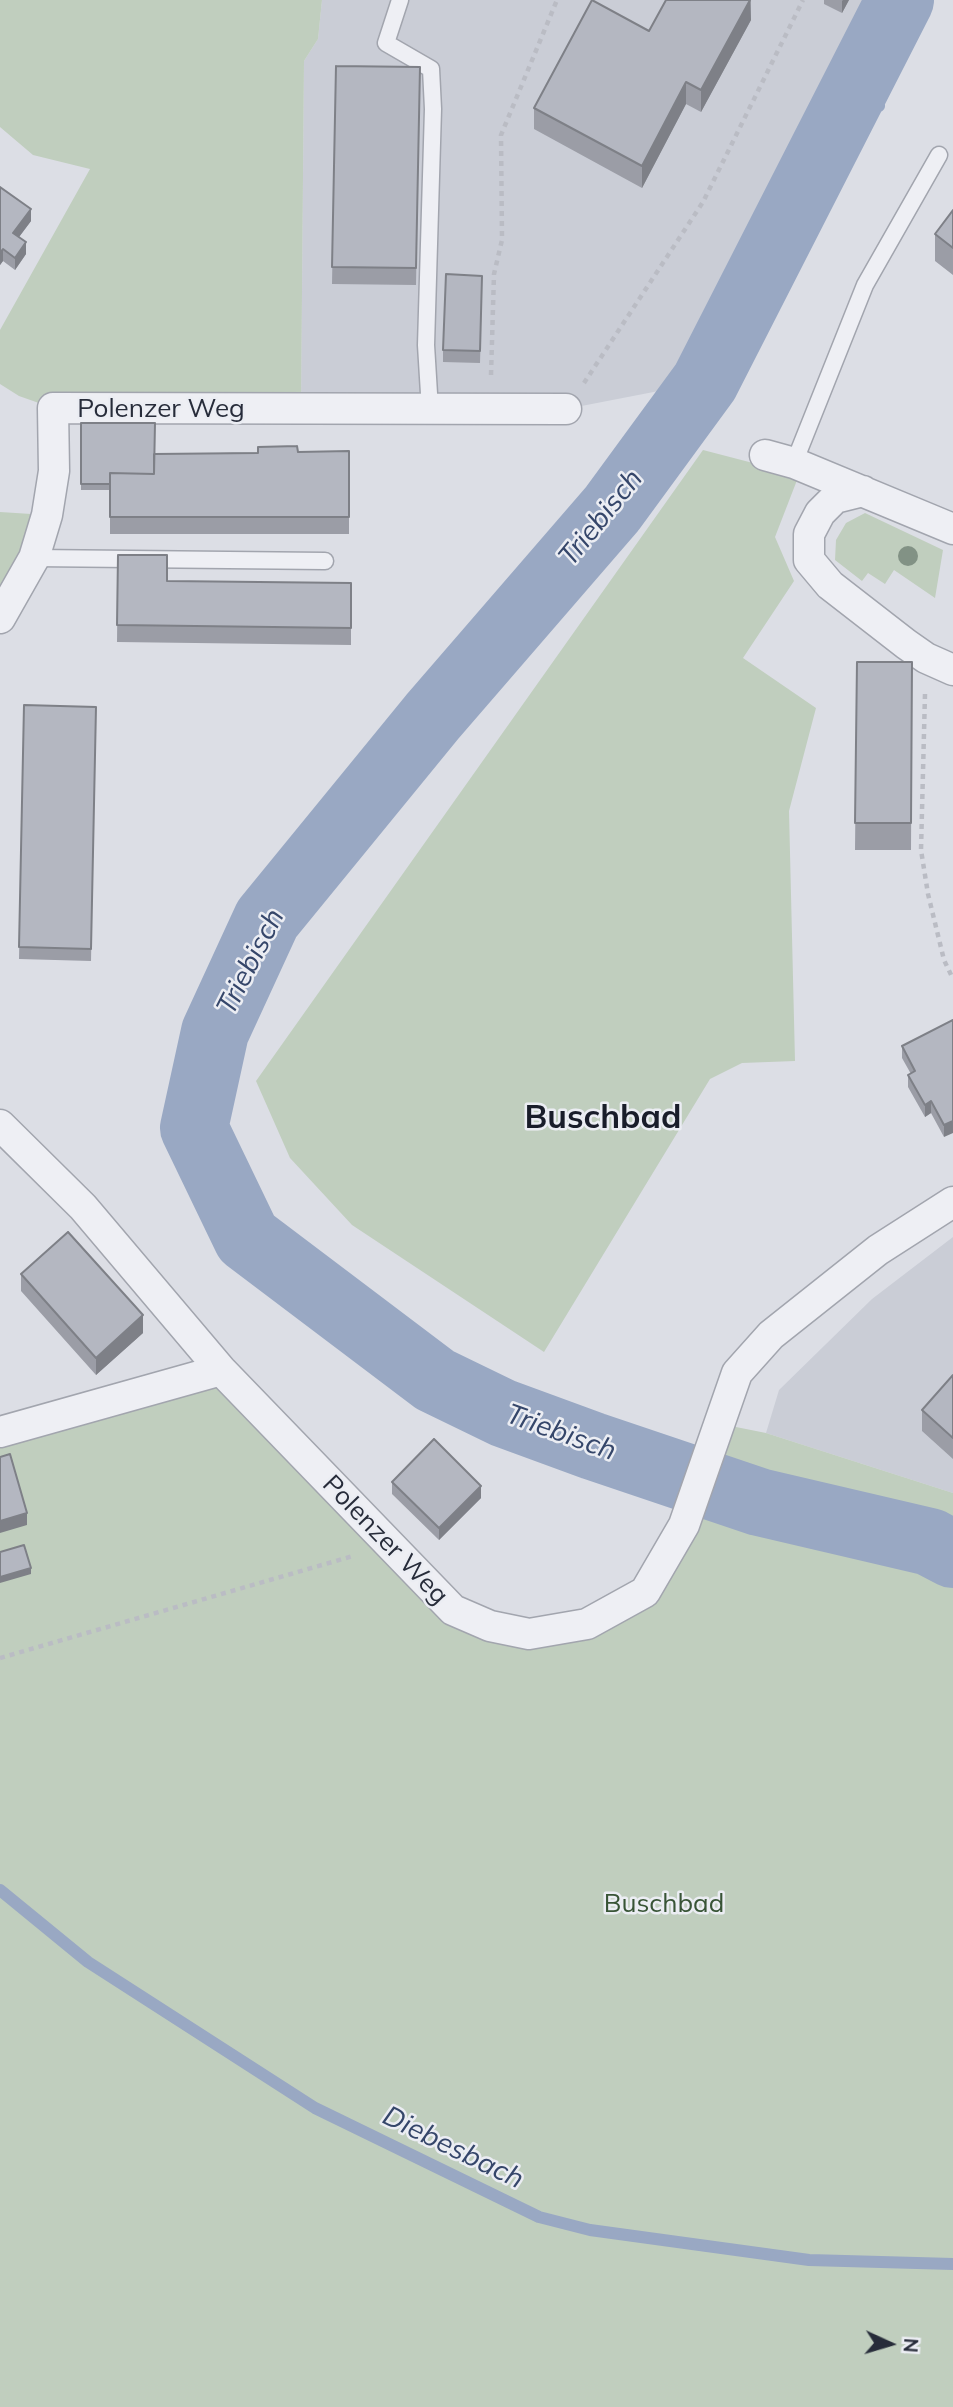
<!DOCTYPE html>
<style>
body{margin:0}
#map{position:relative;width:953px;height:2407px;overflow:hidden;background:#dcdee5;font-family:Mulish,sans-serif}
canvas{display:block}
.north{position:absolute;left:855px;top:2309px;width:70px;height:70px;-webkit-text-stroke:5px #ebedf3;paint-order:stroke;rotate:94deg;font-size:19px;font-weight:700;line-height:28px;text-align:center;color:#272c3a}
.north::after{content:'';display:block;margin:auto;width:24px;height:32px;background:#272c3a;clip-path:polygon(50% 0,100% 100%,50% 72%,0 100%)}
</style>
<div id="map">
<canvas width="953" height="2407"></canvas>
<div class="north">N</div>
</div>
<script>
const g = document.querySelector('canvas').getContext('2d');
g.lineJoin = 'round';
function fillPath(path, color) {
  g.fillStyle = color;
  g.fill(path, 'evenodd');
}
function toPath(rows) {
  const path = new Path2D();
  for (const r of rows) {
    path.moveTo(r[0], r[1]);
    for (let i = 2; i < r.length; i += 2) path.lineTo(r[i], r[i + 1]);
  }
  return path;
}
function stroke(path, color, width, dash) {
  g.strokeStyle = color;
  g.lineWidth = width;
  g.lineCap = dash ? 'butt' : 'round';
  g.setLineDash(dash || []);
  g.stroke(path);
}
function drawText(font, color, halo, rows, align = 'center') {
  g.font = font + ' Mulish,sans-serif';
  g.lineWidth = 5;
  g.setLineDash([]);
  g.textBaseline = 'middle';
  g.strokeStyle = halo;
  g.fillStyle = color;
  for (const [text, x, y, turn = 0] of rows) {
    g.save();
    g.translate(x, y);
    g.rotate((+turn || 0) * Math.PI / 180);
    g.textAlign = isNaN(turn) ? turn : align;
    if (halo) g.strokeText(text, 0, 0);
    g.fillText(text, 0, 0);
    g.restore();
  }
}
fillPath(toPath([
 [322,0,900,0,705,382,566,409,301,409,304,61,318,39],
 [953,1237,953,1493,766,1433,779,1390,872,1299]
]), '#cacdd6');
fillPath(toPath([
 [0,0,322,0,318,39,304,61,301,409,53,408,19,396,0,384,0,330,90,169,33,155,0,127],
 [703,450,799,475,775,537,794,581,743,658,816,708,789,811,795,1061,742,1063,710,1079,544,1352,352,1225,290,1158,256,1081],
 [0,512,47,515,0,618],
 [865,513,943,550,935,598,894,570,885,584,868,573,862,581,835,560,836,540,846,523],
 [221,1370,453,1610,529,1634,645,1592,721,1424,766,1433,953,1493,953,2407,0,2407,0,1432]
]), '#c0cebe');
stroke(toPath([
 [840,116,879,106],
 [0,1890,88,1962,315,2108,539,2217,590,2230,809,2260,953,2264]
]), '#99a8c3', 12);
stroke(toPath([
 [900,0,705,382,612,509,433,716,267,919,215,1032,194,1128,247,1238,435,1380,503,1413,593,1446,759,1502,930,1542,953,1554]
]), '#99a8c3', 68);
const lane = toPath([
 [400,0,386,43,431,69,433,109,426,345,430,410],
 [794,463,865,285,939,155],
 [34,558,325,561]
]);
const street = toPath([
 [765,455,794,463,953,529],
 [863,491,835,498,820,513,809,534,809,560,830,585,906,644,926,658,953,670],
 [0,618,34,558,47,515,54,471,53,408,566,409],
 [0,1125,83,1207,221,1370,453,1610,490,1626,529,1634,587,1624,645,1592,684,1525,737,1373,771,1335,878,1250,953,1202],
 [0,1432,221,1370]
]);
stroke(lane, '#a2a5ae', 19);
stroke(street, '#a2a5ae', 33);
stroke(toPath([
 [491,375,494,274,502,240,501,135,557,0],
 [584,383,703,202,803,0],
 [925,694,921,850,928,894,944,960,953,979],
 [0,1658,353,1556]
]), '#babcc4', 4.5, [5, 5]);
stroke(lane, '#eeeff4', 16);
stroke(street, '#eeeff4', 30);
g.fillStyle = '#829285';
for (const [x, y] of [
 [908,556]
]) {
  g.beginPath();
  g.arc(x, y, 10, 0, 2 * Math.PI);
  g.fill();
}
fillPath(toPath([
 [751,0,751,20,701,112,686,104,642,188,534,129,534,108,649,31],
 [824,0,849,0,842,13,824,4],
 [336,66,420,67,416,285,332,284],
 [0,187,31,221,19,237,26,254,15,270,3,261,0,265],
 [953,210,953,275,935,261,935,234],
 [482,288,480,363,443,362,443,350],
 [81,423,154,454,349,451,349,534,110,534,110,490,81,490],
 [118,555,167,581,351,583,351,645,117,642],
 [857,662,912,662,911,850,855,850],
 [24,705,96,707,91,961,19,959],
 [953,1020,944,1137,931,1113,925,1117,908,1087,908,1075,911,1074,902,1058,902,1046],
 [21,1274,143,1333,96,1375,21,1291],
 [953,1375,953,1459,922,1431,922,1410],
 [392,1482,481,1498,439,1540,392,1494]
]), '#9b9da6');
fillPath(toPath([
 [750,0,751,20,701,112,701,90],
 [843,0,849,0,842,13,842,1],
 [686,82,686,104,642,188,642,166],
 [31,209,31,221,13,245,13,233],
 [26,242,26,254,15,270,15,258],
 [3,249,3,261,0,265,0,253],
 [931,1101,931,1113,925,1117,925,1105],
 [953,1121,953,1133,944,1137,944,1125],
 [143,1315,143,1333,96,1375,96,1358],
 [481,1486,481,1498,439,1540,439,1528],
 [27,1513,27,1525,0,1533,0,1521],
 [31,1568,31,1574,0,1583,0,1577]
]), '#7e8087');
const building = toPath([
 [592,0,649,31,666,0,750,0,701,90,686,82,642,166,534,108,592,0],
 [336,66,420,67,416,268,332,267,336,66],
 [0,187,31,209,13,233,26,242,15,258,3,249,0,253,0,187],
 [953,210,953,248,935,234,953,210],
 [446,274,482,276,480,351,443,350,446,274],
 [81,423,155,423,154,474,110,473,110,484,81,484,81,423],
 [297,446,298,452,349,451,349,517,110,517,110,473,154,474,154,454,258,453,258,447,297,446],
 [118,555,167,555,167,581,351,583,351,628,117,625,118,555],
 [857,662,912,662,911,823,855,823,857,662],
 [24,705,96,707,91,949,19,947,24,705],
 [953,1020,953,1121,944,1125,931,1101,925,1105,908,1075,915,1071,902,1046,953,1020],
 [68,1232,143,1315,96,1358,21,1274,68,1232],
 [953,1375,953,1438,922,1410,953,1375],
 [434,1439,481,1486,439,1528,392,1482,434,1439],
 [10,1454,27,1513,0,1521,0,1457,10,1454],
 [24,1545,31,1568,0,1577,0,1552,24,1545]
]);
fillPath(building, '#b4b7c1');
stroke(building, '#7e8087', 2);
drawText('26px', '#272c3a', '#ebedf3', [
 ["Polenzer Weg",161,409],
 ["Polenzer Weg",385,1540,46]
]);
drawText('26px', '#385436', '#ebedf3', [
 ["Buschbad",664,1904]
]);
drawText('italic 28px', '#35466a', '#ebedf3', [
 ["Triebisch",601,518,-51],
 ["Triebisch",251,962,-63],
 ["Triebisch",561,1433,20],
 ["Diebesbach",453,2148,26]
]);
drawText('bold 33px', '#191d2a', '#ebedf3', [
 ["Buschbad",603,1118]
]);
</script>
